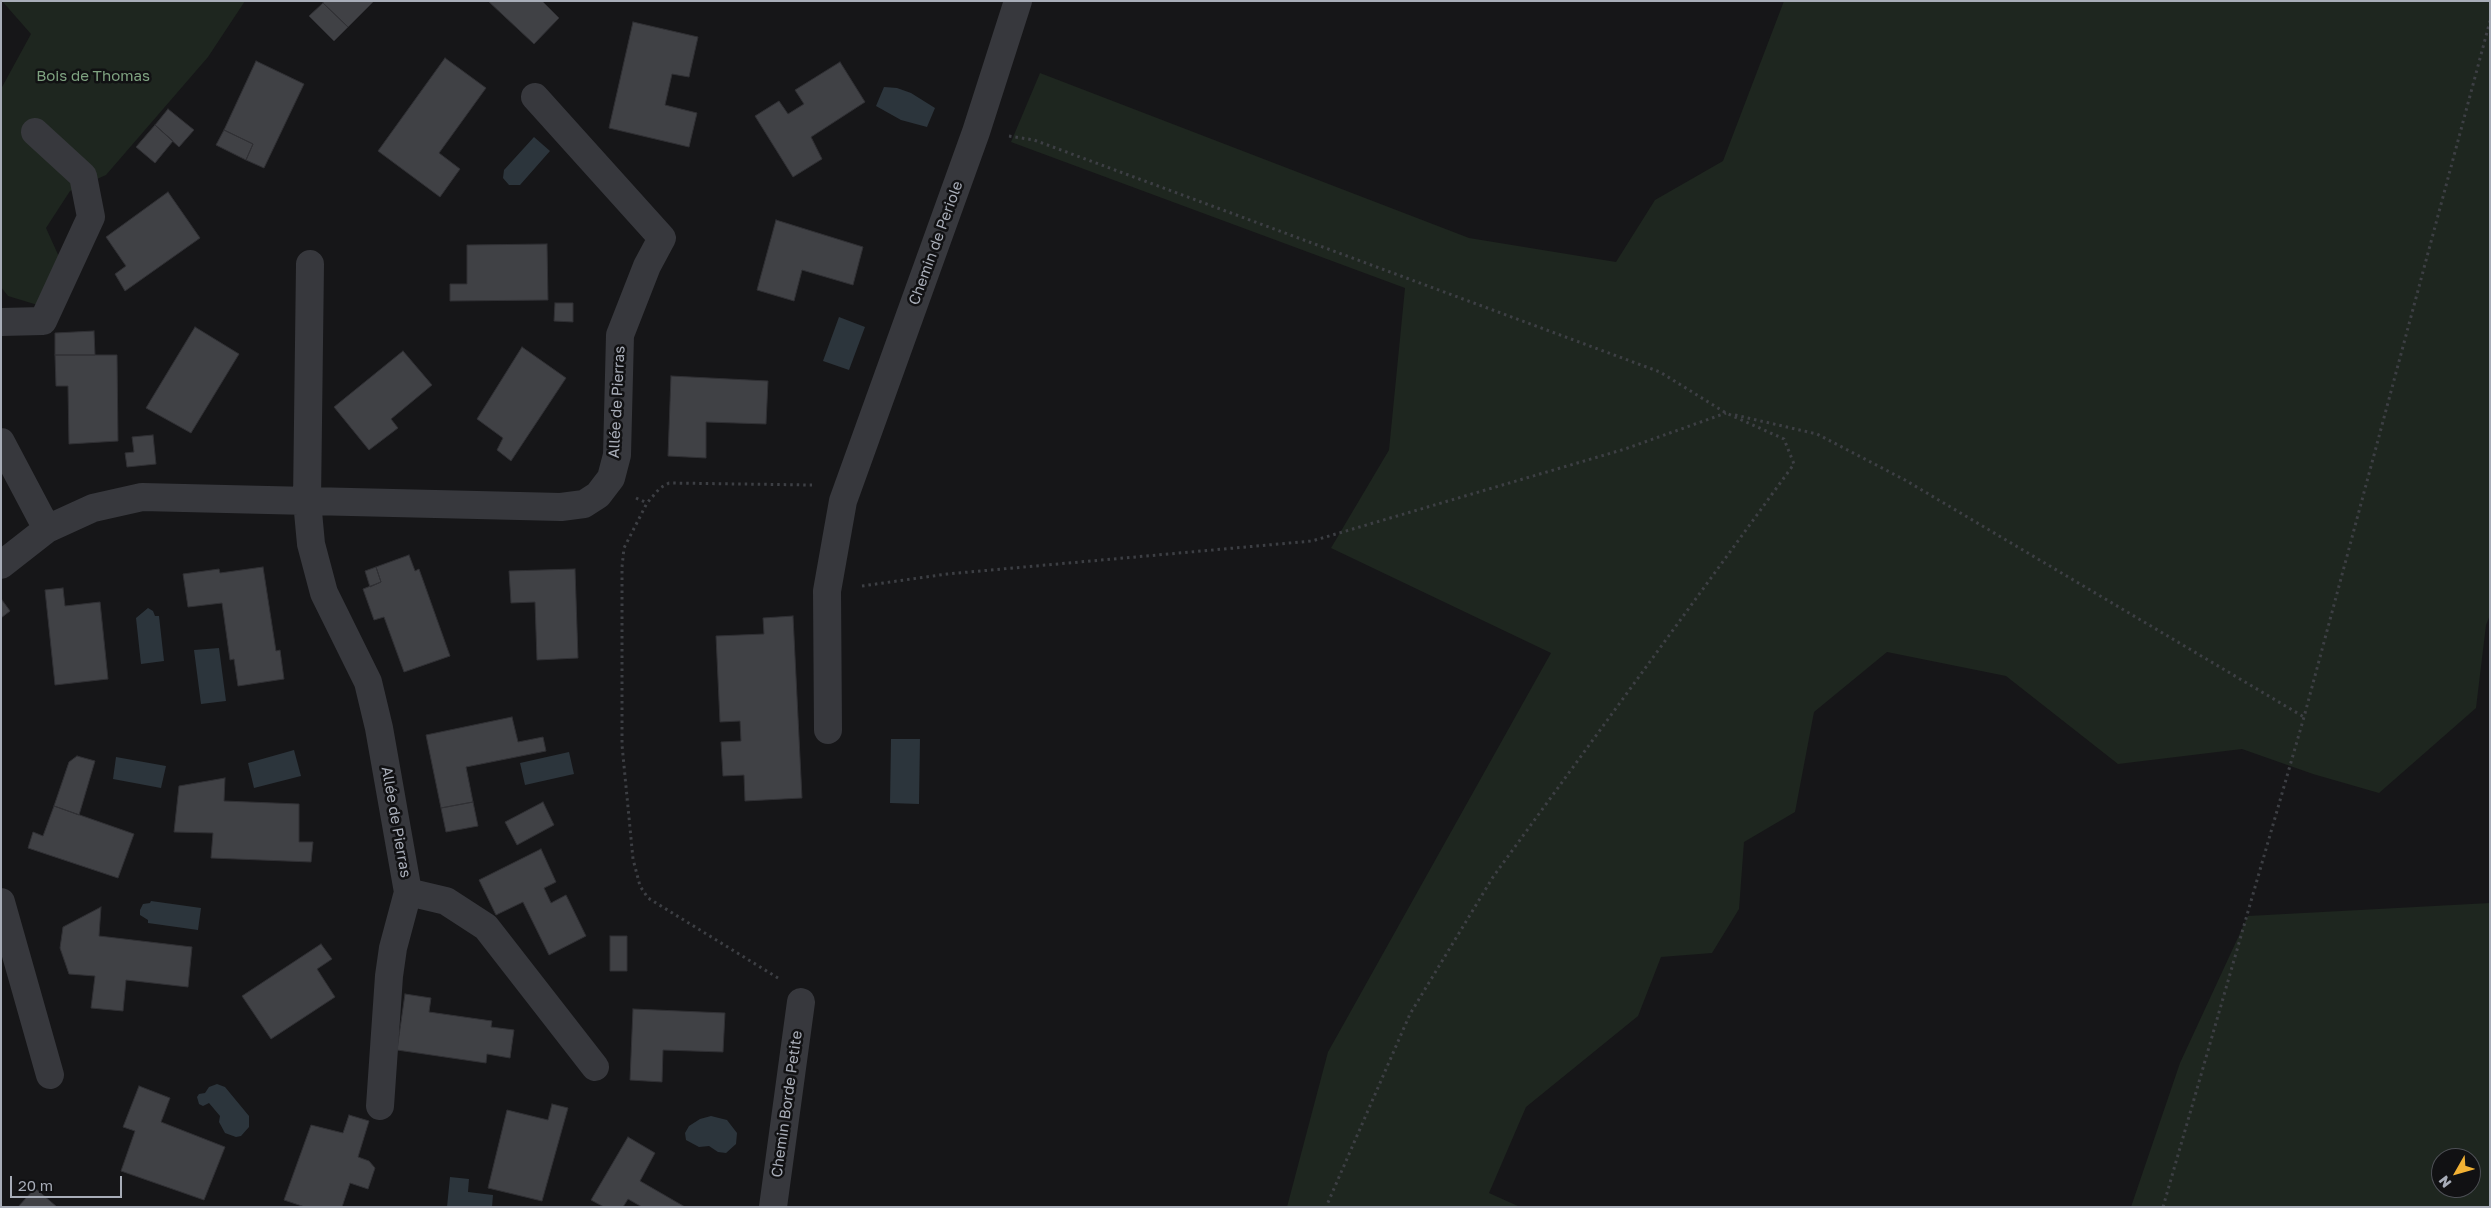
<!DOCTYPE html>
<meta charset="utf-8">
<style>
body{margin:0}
#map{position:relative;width:2491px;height:1208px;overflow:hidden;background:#161618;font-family:"Golos Text",sans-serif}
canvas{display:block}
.frame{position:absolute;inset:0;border:2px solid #a8adb8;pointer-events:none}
.north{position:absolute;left:2431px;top:1148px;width:50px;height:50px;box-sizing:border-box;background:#111113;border:1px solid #4d4f55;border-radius:50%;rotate:232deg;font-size:14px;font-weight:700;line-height:20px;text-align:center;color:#a8adb8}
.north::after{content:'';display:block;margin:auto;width:18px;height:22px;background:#f2b134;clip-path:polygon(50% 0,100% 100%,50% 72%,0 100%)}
.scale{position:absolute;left:10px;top:1176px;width:112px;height:22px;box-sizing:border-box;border:2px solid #a8adb8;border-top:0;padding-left:6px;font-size:15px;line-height:18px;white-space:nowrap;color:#a8adb8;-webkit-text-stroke:4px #111113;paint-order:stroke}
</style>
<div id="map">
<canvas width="2491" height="1208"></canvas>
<div class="frame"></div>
<div class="north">N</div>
<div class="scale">20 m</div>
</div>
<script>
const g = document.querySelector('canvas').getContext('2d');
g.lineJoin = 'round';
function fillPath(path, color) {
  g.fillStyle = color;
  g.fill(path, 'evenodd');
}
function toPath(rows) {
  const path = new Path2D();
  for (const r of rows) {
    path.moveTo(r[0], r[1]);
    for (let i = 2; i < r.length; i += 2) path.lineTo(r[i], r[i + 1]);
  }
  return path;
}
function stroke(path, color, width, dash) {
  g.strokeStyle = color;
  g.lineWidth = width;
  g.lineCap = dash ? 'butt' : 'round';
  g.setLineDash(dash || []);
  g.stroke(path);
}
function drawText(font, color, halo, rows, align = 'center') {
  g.font = font + ' "Golos Text",sans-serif';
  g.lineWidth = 5;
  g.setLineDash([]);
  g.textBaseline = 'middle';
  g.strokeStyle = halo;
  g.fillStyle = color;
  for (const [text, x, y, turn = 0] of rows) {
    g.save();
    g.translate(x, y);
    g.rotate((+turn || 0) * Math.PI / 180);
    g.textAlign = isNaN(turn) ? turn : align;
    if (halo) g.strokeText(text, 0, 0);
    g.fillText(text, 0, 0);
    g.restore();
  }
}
fillPath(toPath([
 [2,1,245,1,208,57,106,175,70,191,46,228,60,259,41,306,8,296,1,287,1,89,31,34],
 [1784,1,2490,1,2490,615,2486,625,2476,708,2379,793,2313,774,2242,749,2118,764,2006,676,1887,652,1814,712,1795,812,1744,842,1739,909,1712,953,1661,957,1638,1016,1526,1107,1489,1193,1520,1207,1287,1207,1328,1052,1551,653,1331,548,1389,450,1405,288,1011,142,1040,73,1469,238,1616,262,1655,200,1723,161],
 [2490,903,2490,1207,2131,1207,2180,1063,2248,916],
 [2441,1158,2471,1158,2471,1188,2441,1188]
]), '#1e261f');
fillPath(toPath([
 [884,87,897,88,911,93,935,108,927,127,901,120,876,106],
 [534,137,550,151,520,185,509,185,503,178,504,170],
 [839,317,865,327,849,370,823,361],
 [148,608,153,611,155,616,159,616,164,661,141,664,136,618],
 [219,648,226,701,201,704,194,650],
 [891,739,920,739,919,804,890,803],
 [294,750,301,776,254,788,248,763],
 [569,752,574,774,525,785,520,763],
 [116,757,166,766,161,788,113,779],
 [151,901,201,908,198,930,148,923,148,920,140,915,140,910,143,904,150,903],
 [217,1084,225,1087,249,1116,249,1127,241,1136,236,1137,225,1133,219,1122,220,1116,209,1103,203,1106,199,1104,197,1097,199,1094,205,1093,209,1087],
 [711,1116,727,1120,737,1133,736,1144,726,1153,718,1152,709,1146,699,1147,686,1140,685,1133,689,1126,700,1119],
 [450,1177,469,1179,468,1192,493,1195,492,1207,447,1207]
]), '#2c353c');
const building = toPath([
 [324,1,374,1,348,27,323,3,324,1],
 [488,1,542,1,559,18,534,44,488,1],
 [323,3,348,27,334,41,309,16,323,3],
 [633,22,698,37,689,77,672,74,665,105,697,113,689,147,609,128,633,22],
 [445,58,486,88,439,153,460,169,440,197,378,151,445,58],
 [256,61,304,84,264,168,246,160,253,144,224,130,256,61],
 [840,62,865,102,811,137,822,159,793,177,755,116,779,101,788,114,804,104,795,90,840,62],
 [168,109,194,130,179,147,155,125,168,109],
 [155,125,173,141,155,163,136,147,155,125],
 [224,130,253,144,246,160,216,145,224,130],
 [168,192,200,238,125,291,115,274,126,266,106,237,168,192],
 [776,220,863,247,853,285,802,270,794,301,757,290,776,220],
 [547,244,548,300,450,301,450,284,467,284,467,245,547,244],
 [555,303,573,303,573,322,554,321,555,303],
 [195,327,239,354,191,433,146,408,195,327],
 [94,331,95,355,55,355,55,333,94,331],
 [522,347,566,378,511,461,497,450,503,438,477,419,522,347],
 [403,351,432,385,391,419,398,428,369,450,334,407,403,351],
 [55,355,117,355,118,441,69,444,68,386,56,386,55,355],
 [671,376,768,381,766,424,706,422,706,458,668,456,671,376],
 [153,435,156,464,127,467,125,453,134,452,132,437,153,435],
 [409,555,415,571,419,569,450,656,404,672,384,617,374,620,363,589,381,582,376,567,409,555],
 [263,567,276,651,280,650,284,679,238,686,234,659,230,660,222,603,188,607,183,574,219,569,220,573,263,567],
 [376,567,381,582,370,587,365,571,376,567],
 [575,569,578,658,537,660,535,602,511,603,509,571,575,569],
 [63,588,65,606,100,602,108,679,55,685,45,590,63,588],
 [2,600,10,611,1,618,1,601,2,600],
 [793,616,802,798,745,801,744,775,723,776,721,742,741,741,740,721,720,722,716,636,764,634,763,618,793,616],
 [512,717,518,742,543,737,546,751,466,767,473,802,441,808,426,735,512,717],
 [77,756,95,761,79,815,54,806,69,762,77,756],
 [225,778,224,801,299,804,299,842,313,842,311,862,211,858,213,833,174,832,179,786,225,778],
 [473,802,478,826,446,832,441,808,473,802],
 [543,802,554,825,517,845,505,822,543,802],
 [54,806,134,834,118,878,28,848,33,832,43,836,54,806],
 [541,849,556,882,544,888,551,903,566,895,586,936,549,955,523,902,496,915,479,880,541,849],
 [101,907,99,936,192,947,188,987,126,980,123,1011,91,1008,95,976,69,974,60,948,63,927,101,907],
 [610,936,627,936,627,971,610,971,610,936],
 [321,944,332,959,317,969,335,997,271,1039,242,996,321,944],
 [405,994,431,998,429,1012,492,1021,491,1027,514,1030,510,1058,487,1054,486,1063,397,1050,405,994],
 [633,1009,725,1013,723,1052,663,1050,662,1082,630,1080,633,1009],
 [139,1086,170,1098,161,1122,225,1147,204,1200,121,1171,135,1131,123,1127,139,1086],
 [552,1104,568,1108,542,1201,488,1188,507,1110,548,1120,552,1104],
 [349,1115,369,1121,358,1157,369,1161,375,1168,368,1189,350,1183,342,1207,305,1207,284,1200,311,1125,343,1133,349,1115],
 [628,1137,655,1153,640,1181,685,1207,642,1207,628,1199,623,1207,604,1207,591,1200,628,1137],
 [35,1188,57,1207,18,1207,35,1188]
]);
fillPath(building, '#404145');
stroke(building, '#303034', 1);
stroke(toPath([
 [1009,136,1034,140,1660,372,1726,413,1784,439,1794,464,1493,877,1410,1014,1326,1207],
 [1735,415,1817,434,1905,480,2304,717],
 [636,498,647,503],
 [862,586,947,574,1312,541,1625,449,1726,413],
 [778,978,648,898,640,886,633,859,622,745,622,567,624,548,647,503,660,488,669,483,812,485],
 [2163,1207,2304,717,2490,21]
]), '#3d3f44', 3, [2.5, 4]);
stroke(toPath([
 [310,264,307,501,311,544,324,593,368,682,379,728,408,892,393,948,389,976,380,1106],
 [1,322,43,321,91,217,83,176,35,132],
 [1,442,47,529],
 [1,565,47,529,93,508,142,497,561,507,584,504,598,495,611,478,617,455,620,335,647,266,662,238,535,97],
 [828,730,827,591,843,501,976,132,1018,1],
 [408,892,446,901,486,927,595,1067],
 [1,902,50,1075],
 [773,1207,801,1002]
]), '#37383d', 28);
drawText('15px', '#7fa381', '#111113', [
 ["Bois de Thomas",93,76]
]);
drawText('15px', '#a8adb8', '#111113', [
 ["Chemin de Periole",936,243,-70],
 ["Allée de Pierras",617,402,-87],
 ["Allée de Pierras",396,822,80],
 ["Chemin Borde Petite",787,1104,-82]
]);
</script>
